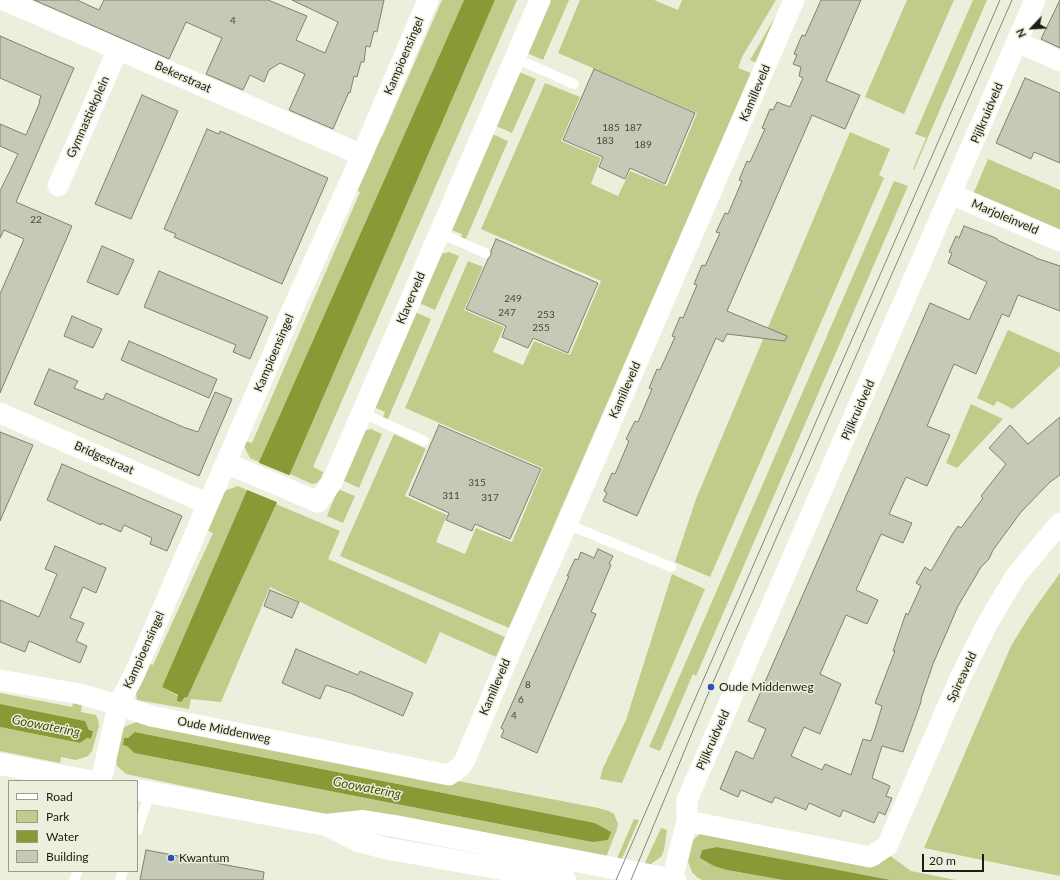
<!DOCTYPE html>
<style>
body{margin:0}
#map{position:relative;width:1060px;height:880px;overflow:hidden;background:#ebefdc;font-family:Lato,sans-serif}
canvas{display:block}
.legend{position:absolute;left:8px;top:780px;width:130px;height:92px;box-sizing:border-box;background:#ebefdc;border:1px solid #979b8c;margin:0;padding:5px 7px;list-style:none;font-size:12px;color:#1a1c15}
.legend li{display:flex;align-items:center;gap:8px;height:20px}
.legend b{width:20px;border:1px solid #979b8c}
.north{position:absolute;left:1012px;top:8px;width:40px;height:40px;-webkit-text-stroke:3px #ebefdc;paint-order:stroke;rotate:245deg;font-size:11px;font-weight:700;line-height:16px;text-align:center;color:#1a1c15}
.north::after{content:'';display:block;margin:auto;width:14px;height:18px;background:#1a1c15;clip-path:polygon(50% 0,100% 100%,50% 72%,0 100%)}
.scale{position:absolute;left:922px;top:854px;width:62px;height:18px;box-sizing:border-box;border:2px solid #1a1c15;border-top:0;padding-left:5px;font-size:12px;line-height:14px;white-space:nowrap;color:#1a1c15;-webkit-text-stroke:3px #ebefdc;paint-order:stroke}
</style>
<div id="map">
<canvas width="1060" height="880"></canvas>
<ul class="legend">
<li><b style="height:5px;background:#fff"></b>Road</li>
<li><b style="height:11px;background:#c0cc8a"></b>Park</li>
<li><b style="height:11px;background:#8a9836"></b>Water</li>
<li><b style="height:11px;background:#c5cab7"></b>Building</li>
</ul>
<div class="north">N</div>
<div class="scale">20 m</div>
</div>
<script>
const g = document.querySelector('canvas').getContext('2d');
g.lineJoin = 'round';
function fillPath(path, color) {
  g.fillStyle = color;
  g.fill(path, 'evenodd');
}
function toPath(rows) {
  const path = new Path2D();
  for (const r of rows) {
    path.moveTo(r[0], r[1]);
    for (let i = 2; i < r.length; i += 2) path.lineTo(r[i], r[i + 1]);
  }
  return path;
}
function stroke(path, color, width, dash) {
  g.strokeStyle = color;
  g.lineWidth = width;
  g.lineCap = dash ? 'butt' : 'round';
  g.setLineDash(dash || []);
  g.stroke(path);
}
function drawText(font, color, halo, rows, align = 'center') {
  g.font = font + ' Lato,sans-serif';
  g.lineWidth = 3;
  g.setLineDash([]);
  g.textBaseline = 'middle';
  g.strokeStyle = halo;
  g.fillStyle = color;
  for (const [text, x, y, turn = 0] of rows) {
    g.save();
    g.translate(x, y);
    g.rotate((+turn || 0) * Math.PI / 180);
    g.textAlign = isNaN(turn) ? turn : align;
    if (halo) g.strokeText(text, 0, 0);
    g.fillText(text, 0, 0);
    g.restore();
  }
}
fillPath(toPath([
 [442,0,464,0,259,462,250,458,243,444,245,441,252,443,360,192,354,189,377,135,382,137],
 [495,0,517,0,313,467,323,472,321,478,317,483,312,484,290,474],
 [550,0,569,0,543,60,527,53],
 [580,0,654,0,678,10,682,0,776,0,742,57,738,68,751,73,509,628,340,556,394,434,426,449,405,496,447,515,436,542,465,554,476,528,512,542,543,468,405,408,468,261,483,267,464,310,504,327,493,352,523,365,534,341,570,355,601,281,481,229,545,83,580,97,561,141,601,158,591,184,618,196,630,171,667,186,697,113,558,53],
 [785,0,759,64,750,60],
 [907,0,954,0,904,114,865,97],
 [973,0,987,0,914,170,913,169,926,138,915,134],
 [519,72,536,79,512,133,496,126],
 [850,132,890,149,879,175,884,178,710,577,675,562,696,499],
 [492,134,508,141,465,241,460,239,462,234,451,230],
 [988,159,1060,190,1060,236,972,197],
 [894,181,908,186,696,676,693,674,660,751,649,747],
 [449,252,459,256,435,310,419,303,440,254],
 [415,312,431,319,387,421,382,419,385,412,374,407],
 [1008,330,1060,353,1060,366,1013,409,997,401,994,406,977,398],
 [971,404,1003,419,957,468,946,463],
 [371,429,382,434,359,488,342,480,364,431],
 [238,486,247,490,162,687,178,696,187,698,276,504,340,531,328,559,505,637,496,657,440,632,426,664,270,587,221,702,191,699,189,709,137,700,136,693,148,663,153,665,213,533,206,530,222,492],
 [338,489,355,496,343,523,327,516],
 [1060,573,1060,876,924,848,1011,646,1030,615],
 [672,574,705,589,622,783,600,779,603,768,626,720],
 [0,693,72,707,73,703,82,705,81,712,96,715,98,720,99,726,92,751,88,756,76,760,61,757,60,763,0,751,0,727,80,743,87,738,91,739,93,731,89,730,85,721,0,704],
 [137,722,453,780,598,808,609,811,614,814,618,824,617,829,605,860,327,816,126,774,117,766,115,753,120,731,126,726],
 [136,732,595,823,602,827,592,842,134,753,127,746,128,738],
 [634,819,639,820,620,863,615,863],
 [661,828,667,830,664,850,661,857,652,863,651,867,643,867],
 [700,834,809,851,878,865,889,855,911,871,956,880,891,880,717,847,702,850,727,870,783,880,702,880,697,877,692,872,688,862,693,840]
]), '#c0cc8a');
fillPath(toPath([
 [464,0,495,0,290,474,187,698,185,697,181,702,177,701,178,695,162,687,259,462],
 [0,704,85,721,89,730,93,731,91,739,87,738,80,743,0,727],
 [135,732,595,823,611,832,608,840,592,842,134,753,127,746,123,745,124,738,128,738],
 [717,847,728,849,891,880,783,880,727,870,714,866,700,858,702,850]
]), '#8a9836');
fillPath(toPath([
 [257,462,291,476,279,503,245,489]
]), '#ebefdc');
const building = toPath([
 [34,0,77,0,99,10,104,0,268,0,307,16,296,40,325,53,338,22,292,0,384,0,377,32,374,31,370,47,366,46,364,62,361,62,357,77,354,76,350,93,349,92,333,129,289,110,305,74,280,63,269,70,264,82,250,75,243,90,206,74,222,38,186,22,169,59,34,0],
 [821,0,861,0,826,81,860,95,845,129,812,115,727,311,787,336,785,341,727,334,723,342,716,338,637,516,603,501,607,493,604,491,612,473,615,474,629,441,626,439,635,421,638,422,652,389,649,388,657,369,660,370,675,337,672,336,680,317,683,318,697,285,694,284,702,265,705,266,720,233,716,232,725,213,728,214,742,181,739,180,747,161,750,162,765,129,762,128,770,109,773,110,777,102,790,107,803,78,799,76,801,67,793,64,797,55,794,54,802,35,805,36,821,0],
 [1060,0,1060,48,1041,39,1060,0],
 [0,36,74,68,16,202,72,226,0,393,0,294,24,239,4,230,0,238,0,191,18,154,0,146,0,124,26,135,40,102,39,102,41,96,0,78,0,36],
 [594,69,695,113,665,184,630,168,625,179,599,167,603,157,563,140,594,69],
 [1025,78,1060,93,1060,163,1034,152,1031,159,996,143,1025,78],
 [142,95,178,111,131,219,95,204,142,95],
 [207,129,219,134,220,131,328,178,282,284,174,237,176,234,164,229,207,129],
 [964,226,996,238,999,241,1033,256,1036,258,1060,266,1060,311,1018,295,1009,317,1002,314,976,374,954,364,927,426,950,435,927,486,906,477,889,514,912,523,903,543,881,534,856,590,878,600,867,624,846,615,820,674,841,684,820,734,804,727,791,756,822,770,825,764,851,775,863,739,871,741,877,723,882,706,875,703,895,651,893,651,906,613,908,615,921,586,916,583,925,567,931,571,952,535,958,526,961,528,983,498,981,496,1006,464,989,448,1010,425,1028,444,1060,417,1060,475,1050,482,1021,512,993,550,989,559,981,567,958,606,933,664,921,699,921,702,903,752,882,746,872,778,890,786,886,796,892,798,885,815,879,812,874,823,843,810,840,817,809,803,806,810,775,797,772,803,741,790,738,797,720,789,736,751,753,759,766,729,748,721,930,303,969,320,987,282,948,263,952,253,949,252,956,236,959,238,964,226],
 [496,239,598,283,568,353,533,338,528,348,502,337,506,326,466,309,488,259,491,255,491,251,496,239],
 [102,246,134,260,118,295,87,282,102,246],
 [159,271,268,317,250,359,233,352,236,345,144,307,159,271],
 [72,316,102,329,93,348,64,336,72,316],
 [129,341,217,379,209,398,121,360,129,341],
 [49,369,78,381,74,388,103,400,106,393,183,427,198,432,215,392,232,399,199,476,34,404,49,369],
 [439,425,541,469,510,539,475,524,472,531,446,520,449,513,409,495,439,425],
 [0,432,33,445,0,521,0,432],
 [62,464,182,516,167,551,150,544,152,538,124,525,121,532,101,523,101,525,47,500,62,464],
 [55,546,106,568,96,593,83,587,70,618,84,623,76,641,87,646,80,663,29,641,25,652,0,642,0,600,39,617,57,574,45,569,55,546],
 [598,549,613,556,609,564,611,565,591,612,596,614,537,753,501,737,504,730,501,728,569,576,567,576,575,559,578,560,581,552,594,558,598,549],
 [270,590,299,602,292,618,264,606,270,590],
 [296,649,358,675,360,671,413,693,403,716,350,693,326,685,320,699,282,683,296,649],
 [146,850,264,872,263,880,140,880,146,850]
]);
fillPath(building, '#c5cab7');
stroke(building, '#7e8271', 1);
stroke(toPath([
 [515,58,574,84],
 [440,233,485,253],
 [362,413,424,441],
 [567,524,671,567],
 [137,831,150,793],
 [74,880,78,871],
 [120,880,123,871]
]), '#fff', 10);
stroke(toPath([
 [4,0,362,155],
 [1017,42,1060,61],
 [58,186,118,49],
 [951,194,1060,241],
 [0,413,208,504],
 [226,463,318,502,332,482,540,0],
 [0,680,80,694,118,705,151,716,449,775,460,767,465,760,517,636,567,524,794,0],
 [101,781,118,705,134,675,293,308,362,155,428,0],
 [687,821,870,857,887,846,960,678,986,626,1015,577,1060,523],
 [672,880,687,821,687,800,1035,0]
]), '#fff', 21);
stroke(toPath([
 [0,764,89,781],
 [137,790,326,825,358,841,384,848,565,880],
 [326,825,363,821,395,826,675,880]
]), '#fff', 22);
stroke(toPath([
 [616,880,1000,0],
 [631,880,711,687,1012,0]
]), '#84877a', 1);
for (const [x, y, r, color] of [
 [711,687,4,"#2e4ebe"],
 [171,858,4,"#2e4ebe"]
]) {
  const dot = new Path2D();
  dot.arc(x, y, r, 0, 2 * Math.PI);
  g.fillStyle = color;
  g.fill(dot);
  stroke(dot, '#ebefdc', 1.5);
}
drawText('10px', '#45483e', null, [
 ["4",233,21],
 ["185",611,128],
 ["187",633,128],
 ["183",605,141],
 ["189",643,145],
 ["22",36,220],
 ["249",513,299],
 ["247",507,313],
 ["253",546,315],
 ["255",541,328],
 ["315",477,483],
 ["311",451,496],
 ["317",490,498],
 ["8",528,685],
 ["6",521,700],
 ["4",514,716]
]);
drawText('12px', '#1a1c15', '#ebefdc', [
 ["Kampioensingel",404,56,-67],
 ["Bekerstraat",183,77,24],
 ["Kamilleveld",755,93,-67],
 ["Pijlkruidveld",987,113,-67],
 ["Gymnastiekplein",88,117,-66],
 ["Marjoleinveld",1005,217,23],
 ["Klaverveld",411,298,-67],
 ["Kampioensingel",274,353,-67],
 ["Kamilleveld",625,390,-66],
 ["Pijlkruidveld",858,410,-66],
 ["Bridgestraat",104,458,24],
 ["Kampioensingel",144,650,-66],
 ["Spireaveld",962,677,-65],
 ["Kamilleveld",495,687,-67],
 ["Oude Middenweg",224,730,11],
 ["Pijlkruidveld",713,740,-66]
]);
drawText('12px', '#1a1c15', '#ebefdc', [
 ["Oude Middenweg",719,687],
 ["Kwantum",179,858]
], 'left');
drawText('italic 13px', '#464f04', '#ebefdc', [
 ["Goowatering",46,726,11],
 ["Goowatering",367,788,11]
]);
</script>
